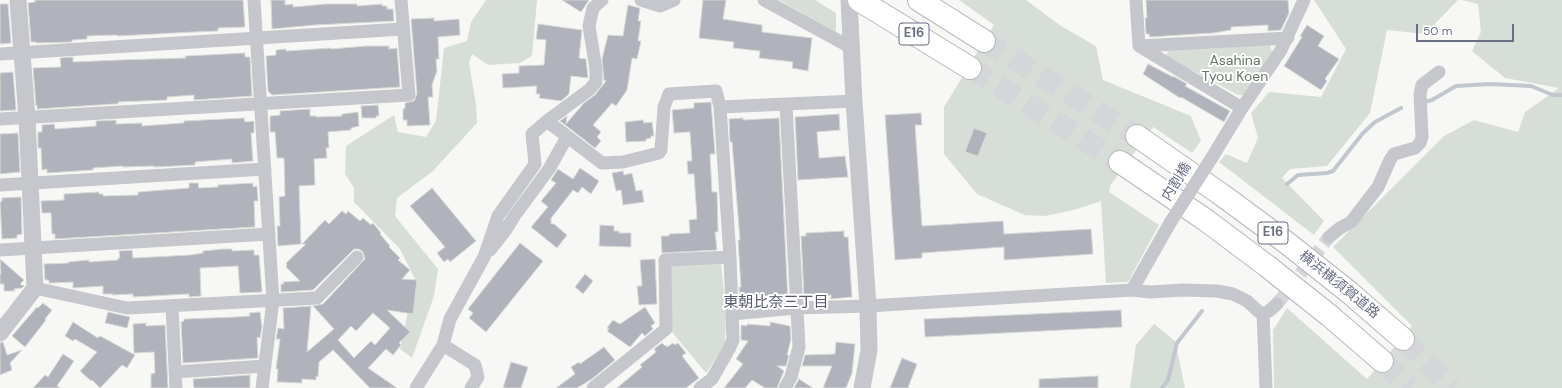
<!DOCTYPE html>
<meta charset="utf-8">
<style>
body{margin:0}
#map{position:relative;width:1562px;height:388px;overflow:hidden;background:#f7f8f5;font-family:"DM Sans",sans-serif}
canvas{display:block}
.scale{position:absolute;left:1416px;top:24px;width:98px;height:18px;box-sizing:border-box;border:2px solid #696e84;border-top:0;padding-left:5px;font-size:12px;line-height:14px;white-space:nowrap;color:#696e84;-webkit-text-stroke:3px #fff;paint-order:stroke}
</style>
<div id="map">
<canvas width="1562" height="388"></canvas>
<div class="scale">50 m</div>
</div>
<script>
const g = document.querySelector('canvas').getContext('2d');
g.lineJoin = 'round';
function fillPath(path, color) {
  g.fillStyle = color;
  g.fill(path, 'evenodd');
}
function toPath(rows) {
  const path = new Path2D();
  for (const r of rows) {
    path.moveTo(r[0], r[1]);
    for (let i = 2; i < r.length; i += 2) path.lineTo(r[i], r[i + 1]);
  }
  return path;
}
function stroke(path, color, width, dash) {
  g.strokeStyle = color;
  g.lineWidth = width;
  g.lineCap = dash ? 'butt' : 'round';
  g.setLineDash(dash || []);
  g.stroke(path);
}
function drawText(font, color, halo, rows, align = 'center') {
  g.font = font + ' "DM Sans","Noto Sans JP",sans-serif';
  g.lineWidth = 4;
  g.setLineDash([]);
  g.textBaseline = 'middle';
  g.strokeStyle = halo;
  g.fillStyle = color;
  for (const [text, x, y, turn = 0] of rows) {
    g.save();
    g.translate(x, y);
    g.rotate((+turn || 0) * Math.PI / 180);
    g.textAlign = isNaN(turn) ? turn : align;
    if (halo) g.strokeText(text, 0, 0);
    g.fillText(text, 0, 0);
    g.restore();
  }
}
fillPath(toPath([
 [486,0,537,0,532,56,520,63,488,65,472,54,469,63,476,104,477,123,433,171,397,198,395,216,438,269,434,296,412,358,400,349,415,279,400,249,354,202,354,188,345,174,346,146,394,115,398,132,426,137,436,121,444,48,467,41,471,22],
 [779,0,815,0,836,13,836,32],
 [959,0,1026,0,1061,26,1096,46,1103,80,1191,116,1201,141,1192,153,1153,127,1110,186,1109,192,1159,225,1128,282,1106,283,1101,201,1074,210,1045,216,1025,215,977,194,944,154,944,107,994,25],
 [1314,0,1458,0,1425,34,1387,30,1370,113,1327,166,1290,169,1282,178,1324,221,1314,235,1219,162,1226,154,1247,163,1258,138,1251,113,1269,92,1321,97,1346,49],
 [1461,0,1562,0,1562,388,1274,388,1273,330,1287,308,1367,379,1412,326,1333,247,1444,136,1474,120,1518,132,1525,112,1559,88,1505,78,1472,51,1481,32,1478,4],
 [1270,45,1272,52,1243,95,1238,95,1166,56,1168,51],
 [721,262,726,313,725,345,706,373,672,332,671,265],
 [1154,324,1175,341,1185,388,1130,388,1136,345]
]), '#d7ded7');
stroke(toPath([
 [1428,101,1432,100,1456,86,1490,84,1531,86,1553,95,1562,95],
 [1287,184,1298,175,1327,173,1333,171,1363,133,1375,122,1401,108],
 [1162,388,1168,380,1177,343,1202,311]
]), '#c2c7cf', 4);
const building = toPath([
 [35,0,243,0,245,27,218,28,218,31,194,32,117,36,117,35,87,36,87,39,72,40,72,42,37,43,36,42,31,42,28,3,35,2,35,0],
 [271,0,285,0,285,5,293,4,293,7,326,4,357,4,357,6,382,4,382,6,387,6,387,9,393,9,394,21,315,25,272,29,271,0],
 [562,0,589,0,581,12,562,0],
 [703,0,726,0,723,19,762,25,762,32,812,38,808,71,792,68,793,62,759,58,760,51,733,48,734,42,699,38,703,0],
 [1146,0,1288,0,1289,13,1281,30,1268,31,1268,25,1231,27,1231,30,1213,33,1150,37,1149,34,1146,34,1145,18,1147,18,1146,0],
 [0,4,8,4,11,43,0,44,0,4],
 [628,5,640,8,638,21,641,21,638,41,641,41,637,59,632,58,627,90,616,106,612,103,593,125,601,132,597,137,601,141,595,148,560,121,567,116,566,124,584,103,595,95,606,81,604,80,602,59,608,35,623,36,628,5],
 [434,18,434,21,459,19,460,35,438,37,439,59,436,59,437,71,432,85,433,97,428,97,430,125,407,126,407,120,403,120,403,109,405,108,405,103,414,101,417,94,411,19,434,18],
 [538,24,582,30,579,58,586,59,588,78,571,76,569,94,561,101,539,98,540,94,536,94,537,86,503,88,502,74,519,73,519,66,544,65,546,40,536,39,538,24],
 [1307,25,1324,36,1318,46,1339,59,1325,79,1327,81,1321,90,1284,66,1302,37,1300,36,1307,25],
 [366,46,389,46,389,49,397,48,400,87,272,95,268,91,266,56,276,55,276,50,286,49,286,51,331,48,331,49,366,46],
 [245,53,245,57,250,57,252,96,194,100,194,95,167,97,167,100,118,102,118,104,114,104,37,109,37,105,36,106,33,68,61,67,60,58,73,57,73,62,119,60,186,58,185,56,245,53],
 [1148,64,1173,77,1173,76,1187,84,1185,86,1230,111,1224,122,1181,97,1180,98,1143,74,1148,64],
 [13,72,16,110,0,111,0,73,13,72],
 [711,102,715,154,710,154,712,192,717,192,718,232,715,232,717,250,662,253,661,236,669,236,669,234,690,233,689,220,697,219,694,174,688,174,687,161,692,161,690,132,674,133,672,110,694,108,694,103,711,102],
 [378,105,379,116,376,116,376,118,362,118,361,106,378,105],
 [310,109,310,116,316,116,316,117,342,116,342,114,358,112,359,126,351,128,351,130,328,132,329,148,326,148,327,158,314,159,315,185,299,186,301,244,278,246,277,226,280,226,279,197,285,196,284,158,277,158,275,132,270,132,270,116,280,115,280,111,310,109],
 [921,113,922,125,915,125,922,226,1003,221,1004,234,1091,229,1093,254,1004,260,1004,247,922,253,922,258,895,260,885,115,921,113],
 [839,114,840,130,817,132,819,158,845,156,848,177,798,180,795,117,839,114],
 [244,118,245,122,254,121,254,133,251,133,253,161,232,163,232,159,195,162,195,165,154,167,154,166,123,167,123,166,93,168,93,170,47,173,47,169,42,170,41,148,38,148,38,132,42,132,42,125,54,124,55,129,96,126,96,121,116,120,116,124,142,123,142,126,182,123,184,123,184,121,244,118],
 [743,118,743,120,779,118,788,301,740,303,739,287,741,287,738,240,740,240,732,142,730,142,729,119,743,118],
 [643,120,644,123,652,122,654,136,651,136,651,138,646,139,646,141,626,142,625,122,643,120],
 [974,128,987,133,978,156,965,152,974,128],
 [18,133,20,172,0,174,0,134,18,133],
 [580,168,599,181,591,194,582,187,578,193,573,190,552,217,551,218,551,224,554,224,567,235,557,248,531,227,548,207,541,201,556,183,551,180,558,169,573,179,580,168],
 [623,171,624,175,632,173,636,191,642,190,644,202,623,205,621,190,616,191,612,173,623,171],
 [189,183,198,183,199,188,218,187,218,185,253,183,253,187,257,186,258,201,254,201,255,227,55,239,55,234,52,234,51,213,42,213,41,201,64,200,64,194,99,192,99,194,103,194,103,196,138,195,138,192,189,188,189,183],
 [432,188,476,241,450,262,448,259,444,262,437,253,445,247,410,206,432,188],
 [21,197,22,234,17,235,17,238,2,239,0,202,2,201,2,198,21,197],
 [342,211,346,214,348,211,360,221,363,218,371,225,373,223,381,233,380,234,390,246,389,247,400,258,398,260,410,270,402,279,417,280,413,314,387,310,410,332,399,343,401,345,393,355,386,349,368,368,397,388,370,388,333,350,319,362,318,377,316,376,316,380,302,379,302,383,277,382,278,369,276,369,280,339,276,339,278,328,284,329,283,308,311,306,307,352,334,329,313,306,323,304,365,259,363,252,359,249,354,249,313,290,281,292,281,284,284,284,283,282,300,281,286,267,287,265,286,263,306,244,302,244,325,220,329,224,342,211],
 [373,313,390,328,375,345,371,341,354,358,338,340,351,326,356,331,373,313],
 [600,225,614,226,614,231,619,231,619,233,631,233,631,247,599,246,600,225],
 [844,231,844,237,848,237,852,297,831,299,831,295,804,297,801,236,806,236,806,233,844,231],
 [520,243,543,261,486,332,469,318,473,313,468,309,520,243],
 [223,249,232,249,232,251,254,250,254,255,259,255,262,292,240,293,238,266,200,268,201,296,189,297,189,294,133,297,133,294,112,295,113,294,103,294,103,286,73,288,73,282,52,283,49,283,49,280,45,280,44,264,69,263,68,262,89,260,89,262,118,260,118,258,120,258,119,251,132,250,133,258,190,255,203,253,203,251,223,249],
 [0,259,24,280,20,284,24,286,22,288,14,289,15,291,4,291,4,284,0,284,0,274,1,274,0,259],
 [655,259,657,304,639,305,637,286,642,286,640,260,655,259],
 [585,274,593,281,583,294,575,287,585,274],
 [43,303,52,310,45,319,46,320,25,347,12,336,37,307,38,308,43,303],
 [645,307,655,323,651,326,653,329,645,336,642,333,630,347,607,331,609,329,607,328,613,320,620,324,645,307],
 [1121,310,1122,327,925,337,924,319,1121,310],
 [108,312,130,317,127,328,105,323,108,312],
 [260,312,262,327,260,338,257,337,258,358,183,363,181,322,184,321,184,319,235,317,250,316,249,313,260,312],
 [73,322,98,338,99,336,102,337,135,355,127,368,122,365,100,388,92,380,91,381,80,371,97,352,75,339,73,341,65,336,73,322],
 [770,322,790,326,791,339,787,355,789,355,786,366,777,366,784,371,777,388,765,388,752,380,745,388,724,388,743,364,736,359,748,341,741,340,741,325,747,326,747,324,770,326,770,322],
 [146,323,146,326,165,325,168,388,151,388,151,374,155,373,154,352,134,353,133,324,146,323],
 [3,342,7,355,22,350,10,363,12,370,0,375,0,343,3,342],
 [836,342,855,344,852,373,846,388,823,388,832,366,802,366,805,355,835,354,836,342],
 [662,343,665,346,666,345,667,347,673,343,675,345,678,343,686,353,682,356,699,378,686,388,617,388,642,367,640,365,656,352,654,349,662,343],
 [604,347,615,360,592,379,577,388,556,388,575,374,571,367,579,362,580,364,604,347],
 [63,354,74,361,57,386,60,388,33,388,45,375,48,377,63,354],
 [902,358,917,364,908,388,890,388,902,358],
 [511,362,528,367,521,388,503,388,511,362],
 [250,375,250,388,194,388,193,379,250,375],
 [1098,376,1098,388,1039,388,1039,379,1098,376],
 [799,379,813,388,794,388,799,379]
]);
fillPath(building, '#b1b3bc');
stroke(building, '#d9d9d7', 1);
stroke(toPath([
 [1277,304,1329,237]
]), '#d4d6d9', 13, [13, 6]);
stroke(toPath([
 [984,41,1137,136],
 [970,68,1120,162],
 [1403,339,1452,388],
 [1382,361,1410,388]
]), '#d4d6d9', 22, [22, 11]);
const motorway = toPath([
 [859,0,970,68],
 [919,0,984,41],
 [1137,136,1222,195,1287,243,1350,293,1403,339],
 [1120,162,1207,221,1267,266,1330,316,1382,361]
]);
stroke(motorway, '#b8b9be', 24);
stroke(toPath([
 [254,0,273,301,262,388],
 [641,0,660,6,674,0],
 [764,0,852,48],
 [1136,0,1139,46,1242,108],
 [1139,46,1288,38],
 [0,54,403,29],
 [0,119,409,95,401,0],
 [547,121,602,163,623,162,659,153,661,150,664,107,669,94,716,91,720,107],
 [1211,159,1242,108,1281,50,1304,0],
 [0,185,265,169],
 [1329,237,1340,228,1351,222,1378,187,1390,160,1394,154,1415,148,1420,143,1422,137,1420,94,1422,85,1439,72],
 [0,250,269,234],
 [490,250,505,231,515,215,549,169,567,137],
 [35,288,127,308,317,298,357,257],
 [1132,290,1150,292,1183,290,1217,291,1233,294,1247,301,1258,311,1263,314,1269,311,1277,304],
 [172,307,176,388],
 [732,314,796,308,868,306,1132,290,1170,223],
 [1263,314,1266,388],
 [443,345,475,365,478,377,471,388],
 [175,372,265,366],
 [416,388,443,345,450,319,484,257,498,216,535,164,532,134,547,121,589,90,596,82,596,69,589,26,593,8,602,0],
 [593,388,666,329,665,260,730,257],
 [700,388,712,379,729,349,733,340,730,257,720,107,854,101],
 [785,388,791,377,799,347,786,105]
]), '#c6c7cc', 13);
stroke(toPath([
 [849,0,854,101,868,306,869,350,862,388],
 [0,333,35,288,27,118,18,0]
]), '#c6c7cc', 17);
stroke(motorway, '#fff', 22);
stroke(toPath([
 [1170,223,1211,159]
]), '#c6c7cc', 13);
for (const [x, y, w] of [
 [914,34,30],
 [1273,233,30]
]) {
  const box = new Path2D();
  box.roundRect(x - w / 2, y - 11, w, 22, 3);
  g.fillStyle = '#fff';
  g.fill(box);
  stroke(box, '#696e84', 1);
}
drawText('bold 13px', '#696e84', null, [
 ["E16",914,34],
 ["E16",1273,233]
]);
drawText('14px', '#637766', '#fff', [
 ["Asahina",1235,61],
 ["Tyou Koen",1235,77]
]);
drawText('14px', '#696e84', '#fff', [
 ["内割橋",1177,182,-58],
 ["横浜横須賀道路",1339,285,39]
]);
drawText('15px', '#565a6a', '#fff', [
 ["東朝比奈三丁目",776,303]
]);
</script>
